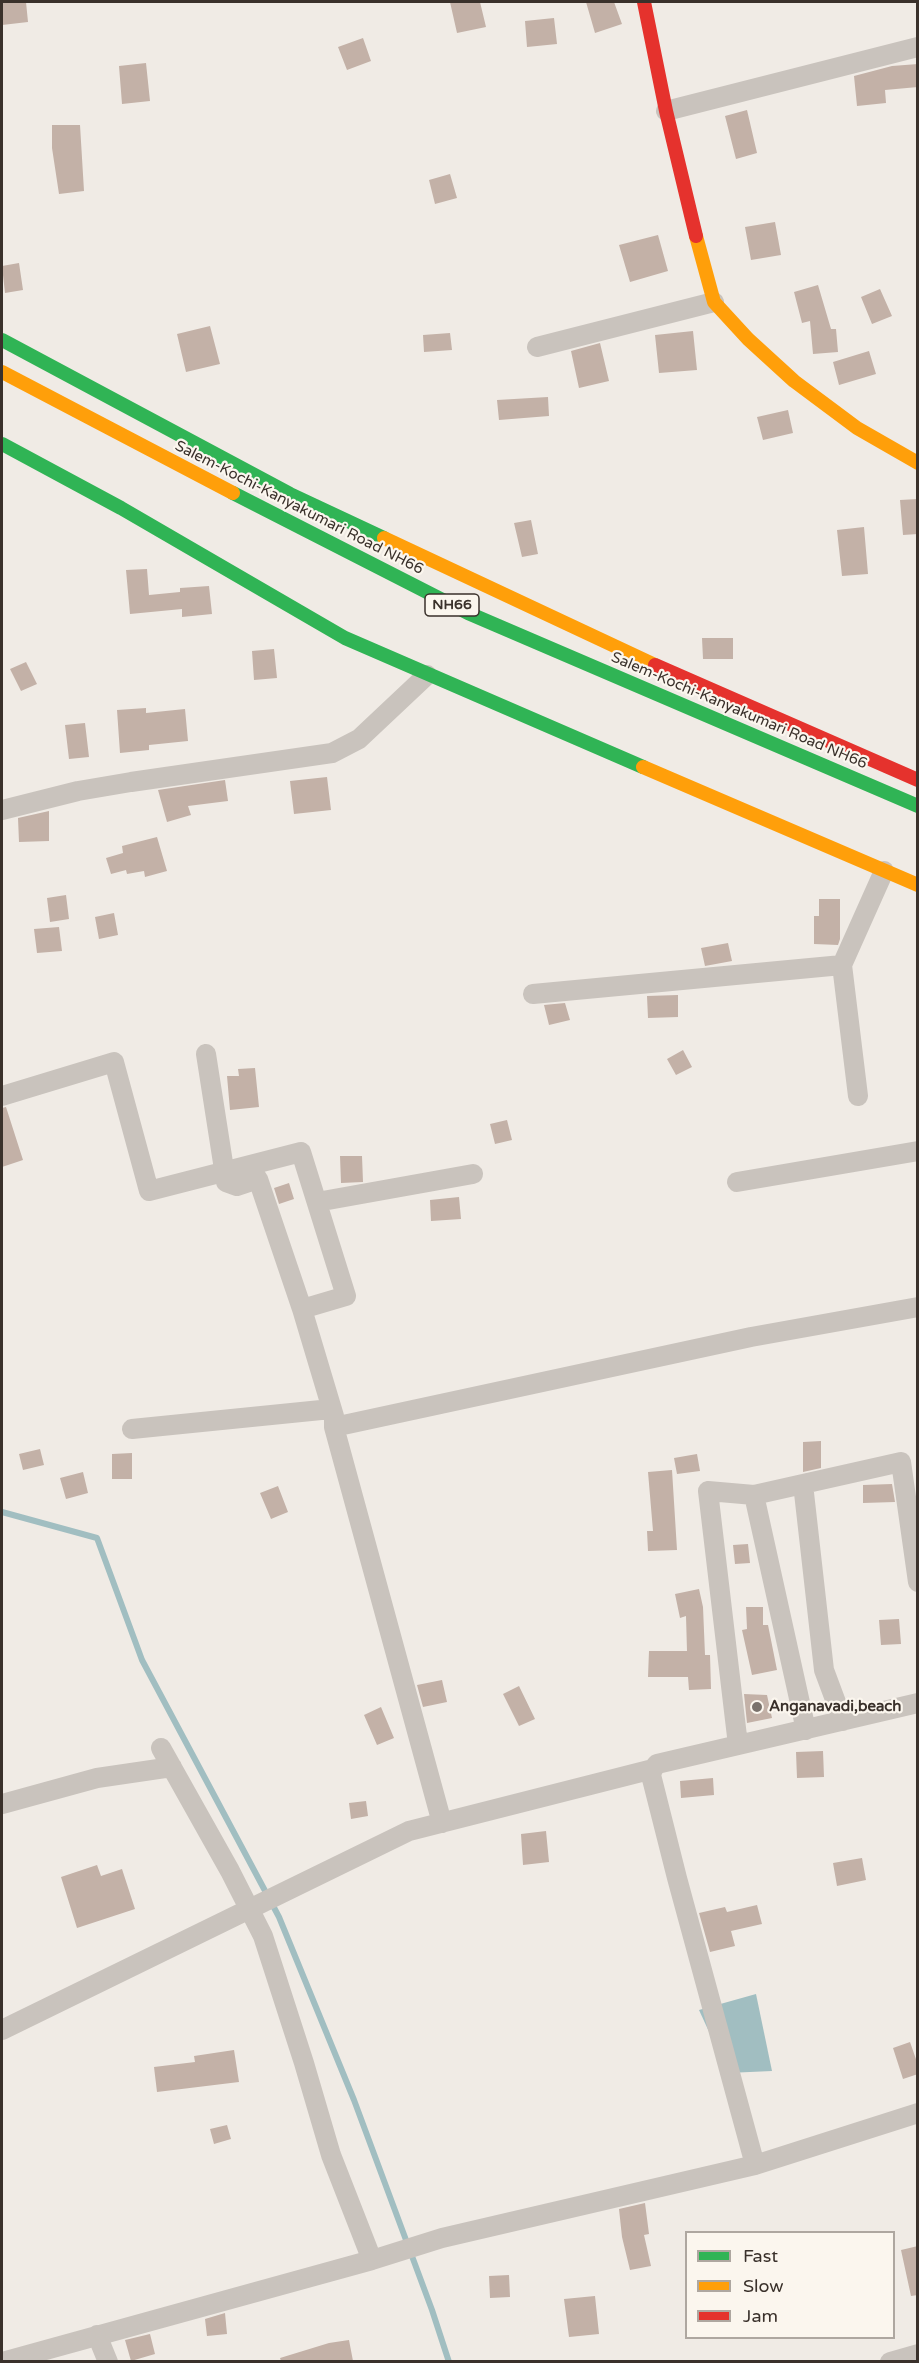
<!DOCTYPE html>
<style>
body{margin:0}
#map{position:relative;width:919px;height:2363px;overflow:hidden;background:#f0ebe5;font-family:"Varela Round",sans-serif}
canvas{display:block}
.frame{position:absolute;inset:0;border:3px solid #3a312b;pointer-events:none}
.legend{position:absolute;left:685px;top:2231px;width:210px;height:108px;box-sizing:border-box;background:#fbf6ee;border:2px solid #aea7a0;margin:0;padding:8px 10px;list-style:none;font-size:18px;color:#3a312b}
.legend li{display:flex;align-items:center;gap:12px;height:30px}
.legend b{width:30px;border:2px solid #aea7a0}
</style>
<div id="map">
<canvas width="919" height="2363"></canvas>
<div class="frame"></div>
<ul class="legend">
<li><b style="height:8px;background:#30b455"></b>Fast</li>
<li><b style="height:8px;background:#ff9f0a"></b>Slow</li>
<li><b style="height:8px;background:#e5322d"></b>Jam</li>
</ul>
</div>
<script>
const g = document.querySelector('canvas').getContext('2d');
g.lineJoin = 'round';
function fillPath(path, color) {
  g.fillStyle = color;
  g.fill(path, 'evenodd');
}
function toPath(rows) {
  const path = new Path2D();
  for (const r of rows) {
    path.moveTo(r[0], r[1]);
    for (let i = 2; i < r.length; i += 2) path.lineTo(r[i], r[i + 1]);
  }
  return path;
}
function stroke(path, color, width, dash) {
  g.strokeStyle = color;
  g.lineWidth = width;
  g.lineCap = dash ? 'butt' : 'round';
  g.setLineDash(dash || []);
  g.stroke(path);
}
function drawText(font, color, halo, rows, align = 'center') {
  g.font = font + ' "Varela Round",sans-serif';
  g.lineWidth = 4.5;
  g.setLineDash([]);
  g.textBaseline = 'middle';
  g.strokeStyle = halo;
  g.fillStyle = color;
  for (const [text, x, y, turn = 0] of rows) {
    g.save();
    g.translate(x, y);
    g.rotate((+turn || 0) * Math.PI / 180);
    g.textAlign = isNaN(turn) ? turn : align;
    if (halo) g.strokeText(text, 0, 0);
    g.fillText(text, 0, 0);
    g.restore();
  }
}
fillPath(toPath([
 [756,1994,772,2071,728,2073,699,2010]
]), '#a1bec1');
stroke(toPath([
 [2,1512,97,1538,142,1660,279,1917,354,2100,432,2310,449,2362]
]), '#a1bec1', 6);
fillPath(toPath([
 [2,2,26,2,28,22,2,25],
 [450,2,480,2,486,27,457,33],
 [586,2,614,2,622,24,595,33],
 [554,18,557,44,527,47,525,21],
 [363,38,371,61,347,70,338,47],
 [146,63,150,101,122,104,119,66],
 [918,64,918,87,885,90,886,103,857,106,854,76,892,66],
 [747,110,757,153,736,159,725,116],
 [52,125,80,125,84,191,59,194,52,148],
 [450,174,457,198,435,204,429,180],
 [775,222,781,255,751,260,745,227],
 [658,235,668,271,630,282,619,245],
 [19,263,23,290,5,293,2,266],
 [818,285,831,329,836,329,838,352,813,354,810,321,802,323,794,292],
 [880,289,892,316,872,324,861,297],
 [210,326,220,364,186,372,177,334],
 [693,331,697,370,659,373,655,335],
 [450,333,452,350,424,352,423,335],
 [600,343,609,381,579,388,571,351],
 [869,351,876,374,839,385,833,362],
 [548,397,549,416,499,420,497,400],
 [788,410,793,433,763,440,757,417],
 [918,499,918,534,903,535,900,500],
 [531,520,538,554,522,557,514,523],
 [864,527,868,574,842,576,837,530],
 [147,569,149,595,180,592,180,588,209,586,212,614,182,617,182,609,130,614,126,570],
 [702,638,733,638,733,659,703,659],
 [274,649,277,678,254,680,252,651],
 [26,662,37,684,21,691,10,669],
 [146,708,146,713,185,709,188,741,149,745,149,750,120,753,117,710],
 [85,723,89,757,69,759,65,725],
 [327,777,331,810,294,814,290,781],
 [225,780,228,801,188,806,191,815,167,822,158,790],
 [49,811,49,841,19,842,18,818],
 [157,837,167,871,145,877,144,871,127,874,126,870,111,874,106,858,123,853,122,846],
 [66,895,69,919,50,922,47,898],
 [819,899,840,899,840,939,838,945,814,944,814,916,819,916],
 [114,913,118,935,99,939,95,917],
 [59,927,62,951,37,953,34,929],
 [728,943,732,961,705,966,701,948],
 [678,995,678,1017,648,1018,647,996],
 [565,1003,570,1020,549,1025,544,1005],
 [683,1050,692,1067,676,1075,667,1059],
 [255,1068,259,1107,230,1110,227,1076,239,1076,238,1069],
 [6,1107,23,1160,2,1167,2,1108],
 [507,1120,512,1140,495,1144,490,1124],
 [340,1156,362,1156,363,1182,341,1183],
 [289,1183,294,1199,279,1204,274,1188],
 [459,1197,461,1219,431,1221,430,1200],
 [821,1441,821,1468,803,1472,803,1442],
 [40,1449,44,1465,23,1470,19,1454],
 [132,1453,132,1479,112,1479,112,1454],
 [697,1454,700,1471,677,1474,674,1458],
 [672,1470,677,1550,648,1551,647,1531,653,1531,648,1472],
 [83,1472,88,1493,66,1499,60,1478],
 [892,1484,895,1502,863,1503,863,1485],
 [278,1486,288,1512,271,1519,260,1493],
 [748,1544,750,1563,735,1564,733,1545],
 [699,1589,703,1607,705,1655,710,1655,711,1689,689,1690,688,1677,648,1677,649,1651,687,1651,686,1616,680,1618,675,1594],
 [746,1607,763,1607,763,1625,768,1625,777,1670,752,1675,742,1630,747,1629],
 [899,1619,901,1644,881,1645,879,1620],
 [442,1680,447,1702,423,1707,417,1685],
 [519,1686,535,1719,519,1726,503,1694],
 [744,1694,767,1695,772,1718,747,1723],
 [381,1707,394,1738,377,1745,364,1715],
 [823,1751,824,1777,797,1778,796,1752],
 [713,1778,714,1795,681,1798,680,1781],
 [366,1801,368,1816,351,1819,349,1803],
 [546,1831,549,1862,523,1865,521,1834],
 [862,1858,866,1880,837,1886,833,1863],
 [97,1865,101,1876,122,1869,135,1909,77,1928,61,1877],
 [757,1905,762,1924,731,1931,735,1946,710,1952,699,1913,725,1907,727,1912],
 [910,2042,918,2065,918,2074,903,2079,893,2048],
 [234,2050,239,2082,157,2092,154,2067,195,2062,194,2056],
 [227,2125,231,2139,214,2144,210,2129],
 [645,2203,649,2234,644,2235,651,2266,630,2270,622,2237,619,2209],
 [918,2246,918,2295,911,2296,901,2250],
 [509,2275,510,2297,490,2298,489,2276],
 [595,2296,599,2334,569,2337,564,2299],
 [225,2313,227,2334,207,2336,205,2319],
 [150,2334,155,2354,131,2361,125,2340],
 [349,2340,353,2361,281,2361,280,2358,329,2343]
]), '#c3b1a7');
stroke(toPath([
 [666,111,918,47],
 [537,347,714,302],
 [2,810,78,791,131,782,332,753,359,739,427,675],
 [842,965,884,871],
 [533,994,842,965,858,1096],
 [206,1054,226,1182,237,1186,258,1179,302,1309,334,1416,334,1427,751,1337,918,1307],
 [2,1096,114,1062,149,1191,301,1152,346,1296,302,1309],
 [737,1182,918,1151],
 [317,1202,473,1174],
 [334,1427,442,1823],
 [132,1429,331,1409],
 [803,1484,824,1670,843,1721],
 [754,1495,806,1730],
 [738,1745,708,1491,754,1495,901,1462,918,1582],
 [161,1748,230,1871,263,1936,304,2063,331,2155,372,2260],
 [2,1804,97,1778,172,1767],
 [2,2030,409,1831,653,1769],
 [755,2165,677,1878,651,1775,653,1769,657,1764,918,1703],
 [97,2335,108,2362],
 [2,2362,372,2260,442,2238,755,2165,918,2113],
 [890,2362,918,2354]
]), '#c9c3bd', 20);
stroke(toPath([
 [2,340,290,494,384,538],
 [2,444,121,508,345,638,643,767],
 [233,493,468,613,918,806]
]), '#30b455', 14);
stroke(toPath([
 [696,236,714,302,748,339,794,381,857,428,918,463],
 [2,372,233,493],
 [384,538,655,665],
 [643,767,918,885]
]), '#ff9f0a', 14);
stroke(toPath([
 [644,2,666,111,696,236],
 [655,665,918,780]
]), '#e5322d', 14);
for (const [x, y, r, color] of [
 [757,1707,6,"#7a726c"]
]) {
  const dot = new Path2D();
  dot.arc(x, y, r, 0, 2 * Math.PI);
  g.fillStyle = color;
  g.fill(dot);
  stroke(dot, '#fbf6ee', 2);
}
for (const [x, y, w] of [
 [452,605,54]
]) {
  const box = new Path2D();
  box.roundRect(x - w / 2, y - 11, w, 22, 4.5);
  g.fillStyle = '#fbf6ee';
  g.fill(box);
  stroke(box, '#3a312b', 1.5);
}
drawText('bold 14px', '#3a312b', null, [
 ["NH66",452,605]
]);
drawText('15px', '#3a312b', '#fbf6ee', [
 ["Salem-Kochi-Kanyakumari Road NH66",299,508,27],
 ["Salem-Kochi-Kanyakumari Road NH66",739,711,23]
]);
drawText('bold 15px', '#3a312b', '#fbf6ee', [
 ["Anganavadi,beach",769,1707]
], 'left');
</script>
